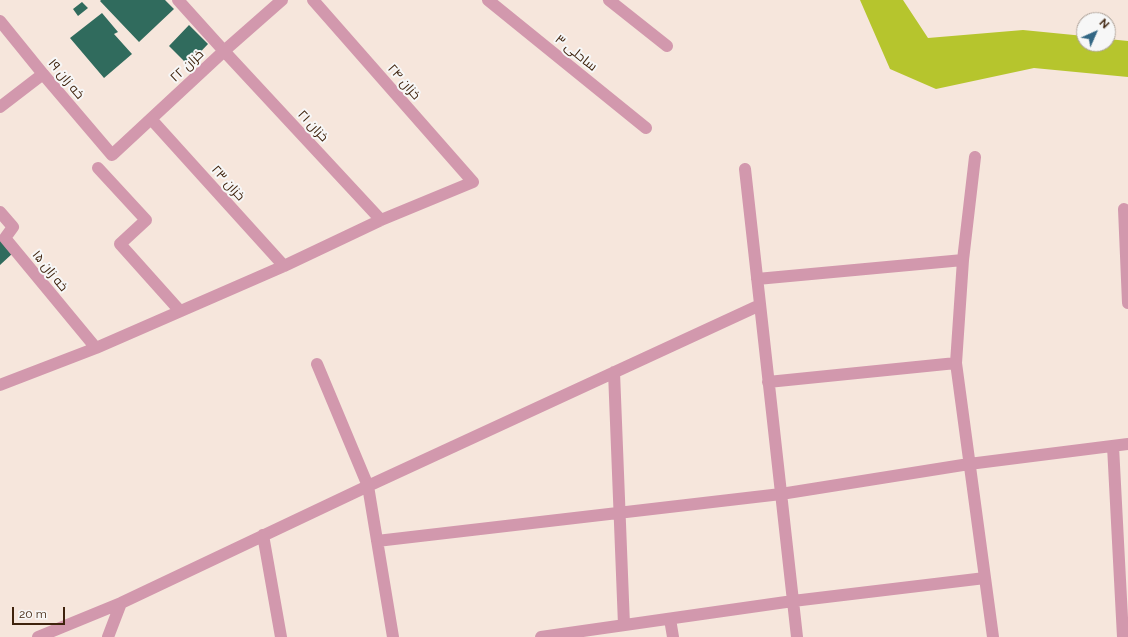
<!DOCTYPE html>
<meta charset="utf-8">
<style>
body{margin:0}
#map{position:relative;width:1128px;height:637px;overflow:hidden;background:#f6e6dc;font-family:Raleway,sans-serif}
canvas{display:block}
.north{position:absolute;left:1076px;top:12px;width:40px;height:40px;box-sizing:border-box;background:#f7f7f7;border:1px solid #ada299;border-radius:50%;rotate:45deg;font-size:11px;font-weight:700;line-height:16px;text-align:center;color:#3f230d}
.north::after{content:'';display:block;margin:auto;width:14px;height:18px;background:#336784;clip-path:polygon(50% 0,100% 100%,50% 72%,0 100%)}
.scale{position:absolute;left:12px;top:607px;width:53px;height:18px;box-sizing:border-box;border:2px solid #3f230d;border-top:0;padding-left:5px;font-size:12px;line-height:14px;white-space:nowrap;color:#3f230d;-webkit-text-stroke:3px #f7f7f7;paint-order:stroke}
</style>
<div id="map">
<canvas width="1128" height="637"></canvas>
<div class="north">N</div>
<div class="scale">20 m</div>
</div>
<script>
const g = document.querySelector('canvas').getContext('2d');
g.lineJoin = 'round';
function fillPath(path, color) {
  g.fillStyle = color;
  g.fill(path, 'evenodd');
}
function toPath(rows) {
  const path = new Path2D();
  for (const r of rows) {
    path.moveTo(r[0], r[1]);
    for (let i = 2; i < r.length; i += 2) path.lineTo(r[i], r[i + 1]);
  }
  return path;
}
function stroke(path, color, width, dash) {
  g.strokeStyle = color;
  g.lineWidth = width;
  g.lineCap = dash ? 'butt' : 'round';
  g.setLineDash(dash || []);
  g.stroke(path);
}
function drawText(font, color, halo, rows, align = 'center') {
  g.font = font + ' Raleway,Cairo,sans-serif';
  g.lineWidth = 4;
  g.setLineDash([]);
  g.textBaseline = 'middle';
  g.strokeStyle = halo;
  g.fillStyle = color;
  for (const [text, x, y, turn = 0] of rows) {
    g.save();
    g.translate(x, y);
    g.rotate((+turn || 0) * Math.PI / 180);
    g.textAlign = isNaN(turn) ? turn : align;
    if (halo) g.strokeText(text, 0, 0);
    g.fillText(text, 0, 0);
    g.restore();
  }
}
fillPath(toPath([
 [860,0,903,0,928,38,1023,30,1084,36,1084,44,1108,44,1108,39,1128,41,1128,77,1034,68,936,89,890,69]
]), '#b6c52d');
fillPath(toPath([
 [101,0,165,0,174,9,139,42,100,1],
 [82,2,88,8,78,16,73,9],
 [102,13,118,32,114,34,132,54,104,78,70,38],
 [189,25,208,44,188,65,169,46],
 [0,239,13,253,0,265]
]), '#306b5d');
stroke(toPath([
 [178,0,224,51,381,220],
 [488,0,646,128],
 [609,0,667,46],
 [0,21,43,74,112,155,224,51,282,0],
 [0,107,43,74],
 [151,119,284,266],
 [975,157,963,260,956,363,993,637],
 [98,168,146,220,120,244,180,311],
 [745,169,797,637],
 [1124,209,1128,303],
 [0,212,13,227,5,238,96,348],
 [757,279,963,260],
 [317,364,368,486,393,637],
 [614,372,624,625],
 [768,382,956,363],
 [0,385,96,348,284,266,381,220,473,182,313,0],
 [1113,446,1123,637],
 [263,535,281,637],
 [377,541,781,494,969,464,1128,444],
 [670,619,673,637],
 [38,637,121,603,368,486,760,305],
 [108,637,121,603],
 [541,637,793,601,985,578]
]), '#d298ad', 12);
drawText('13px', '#3f230d', '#f7f7f7', [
 ["ساحلی ۳",576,53,39],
 ["خزان ۲۲",187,66,-43],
 ["خه زان ۱۹",66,79,50],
 ["خزان ۲۴",404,82,49],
 ["خزان ۲۱",313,126,47],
 ["خزان ۲۳",228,183,48],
 ["خه زان ۱۵",50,271,51]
]);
</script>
